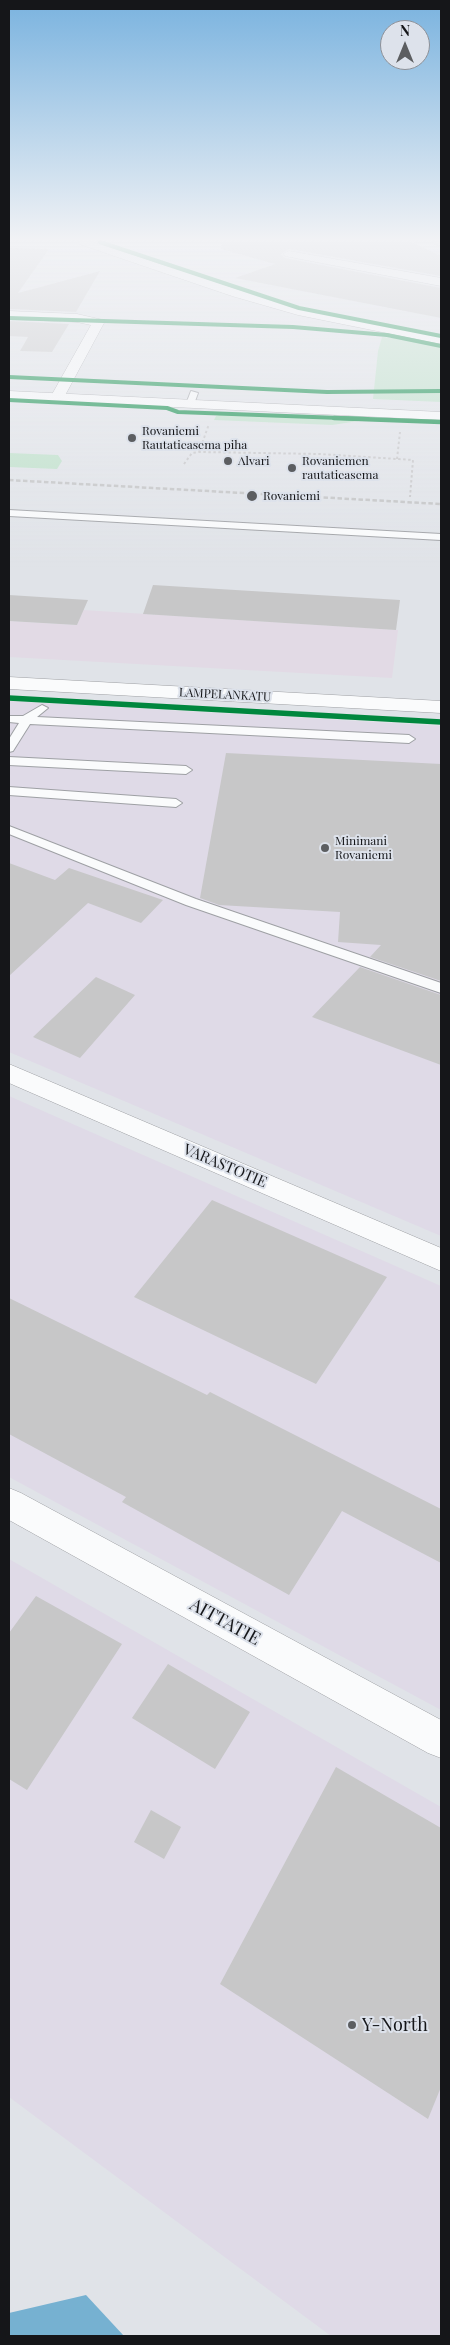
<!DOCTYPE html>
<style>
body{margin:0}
#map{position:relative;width:450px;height:2345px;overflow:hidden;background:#e0e3e8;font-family:"Playfair Display",serif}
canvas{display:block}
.frame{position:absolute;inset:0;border:10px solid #151619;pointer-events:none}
.north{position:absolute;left:380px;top:20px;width:50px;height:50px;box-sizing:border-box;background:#dde2eb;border:1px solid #8d9097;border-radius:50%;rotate:0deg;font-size:14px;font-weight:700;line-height:20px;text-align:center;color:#151619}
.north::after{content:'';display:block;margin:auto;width:18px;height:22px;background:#5c5e61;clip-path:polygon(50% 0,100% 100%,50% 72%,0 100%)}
</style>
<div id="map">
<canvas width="450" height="2345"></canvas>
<div class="frame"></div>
<div class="north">N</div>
</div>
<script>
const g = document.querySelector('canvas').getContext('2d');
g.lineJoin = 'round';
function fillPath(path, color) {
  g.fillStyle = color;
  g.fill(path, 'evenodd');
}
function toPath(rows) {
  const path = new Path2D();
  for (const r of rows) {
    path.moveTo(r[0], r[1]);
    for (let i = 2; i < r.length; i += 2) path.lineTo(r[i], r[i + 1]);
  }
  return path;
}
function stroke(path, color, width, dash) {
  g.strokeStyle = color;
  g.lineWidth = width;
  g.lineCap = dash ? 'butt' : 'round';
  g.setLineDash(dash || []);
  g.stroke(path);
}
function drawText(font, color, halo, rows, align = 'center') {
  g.font = font + ' "Playfair Display",serif';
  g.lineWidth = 4;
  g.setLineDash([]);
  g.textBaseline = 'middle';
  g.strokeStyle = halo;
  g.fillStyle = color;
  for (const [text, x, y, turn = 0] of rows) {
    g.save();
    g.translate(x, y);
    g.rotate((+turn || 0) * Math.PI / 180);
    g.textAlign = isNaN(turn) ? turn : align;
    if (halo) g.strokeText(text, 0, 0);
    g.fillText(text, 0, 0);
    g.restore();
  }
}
fillPath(toPath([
 [9,701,441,726,441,1236,9,1052],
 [9,1096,441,1286,441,1710,9,1477],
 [9,1559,441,1807,441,2336,331,2336,9,2097]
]), '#dfdae7');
fillPath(toPath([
 [83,610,398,630,392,678,9,657,9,621,77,625]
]), '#e2dae5');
fillPath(toPath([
 [382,337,441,342,441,402,373,399,378,351],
 [223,414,299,415,372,419,332,425,214,420,216,416],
 [9,453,58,455,62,461,57,469,9,467]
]), '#bce0c8');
fillPath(toPath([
 [86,2295,124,2336,9,2336,9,2313]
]), '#76b1d1');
fillPath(toPath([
 [222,242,412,242,441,256,441,276,289,249,281,254,285,258,441,288,441,318,235,278,275,264,221,249],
 [9,248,49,249,18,293,100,271,76,312,9,309],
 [9,321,69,324,52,352,20,351,28,337,9,336],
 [153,585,400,600,396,630,143,614],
 [9,595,88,600,77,625,9,621],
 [226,753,441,764,441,981,370,957,381,945,338,942,340,912,219,905,200,898],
 [9,863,55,880,69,868,163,900,141,923,88,903,9,976],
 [360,967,441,995,441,1065,312,1017],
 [96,977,135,995,80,1058,33,1037],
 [212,1200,387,1277,316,1384,134,1297],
 [9,1298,207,1395,210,1392,441,1509,441,1563,342,1511,289,1595,122,1502,126,1497,9,1434],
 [36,1596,122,1644,27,1790,9,1779,9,1633],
 [168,1664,250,1712,215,1769,132,1718],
 [336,1767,441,1828,441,2087,428,2119,220,1984],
 [151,1810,181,1827,164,1859,134,1842]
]), '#c7c7c8');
const lane = toPath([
 [191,391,198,393,194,404,190,407,186,404,191,391],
 [9,510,441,534,441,540,9,516,9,510],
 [42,705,48,708,37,717,409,735,415,739,409,743,30,724,13,751,9,752,9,739,19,723,9,722,9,716,23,716,42,705],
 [9,757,186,766,192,770,186,774,9,765,9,757],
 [9,787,176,799,182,803,176,807,9,795,9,787],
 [9,826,196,899,441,983,441,993,186,905,9,834,9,826]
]);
const street = toPath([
 [433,242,441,242,441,246,434,244,433,242],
 [289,251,441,278,441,286,285,256,283,254,289,251],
 [9,311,77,314,103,320,104,323,62,401,57,402,50,398,91,325,77,322,9,319,9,311],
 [9,677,441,701,441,713,9,689,9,677],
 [9,1064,441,1248,441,1271,9,1083,9,1064],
 [9,1488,21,1493,441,1720,441,1758,428,1753,9,1520,9,1488]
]);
const secondary = toPath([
 [78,242,93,242,240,290,304,309,441,336,441,344,298,315,232,296,79,244,78,242],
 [9,391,441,412,441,420,9,399,9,391]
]);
stroke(lane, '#9ea0a4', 2);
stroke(street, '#9ea0a4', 1);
stroke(secondary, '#9ea0a4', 1);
stroke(toPath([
 [199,452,209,424],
 [397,459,400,432],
 [184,464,192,453,199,452,320,454,413,460,410,497]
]), '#c4c4c6', 2, [2.5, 2.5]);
fillPath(lane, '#fafbfc');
fillPath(street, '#fafbfc');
fillPath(secondary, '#fafbfc');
stroke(toPath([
 [9,480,441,504]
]), '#c1c2c3', 2.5, [4.5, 2.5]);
stroke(toPath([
 [100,242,299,308,441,336],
 [9,318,293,327,387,335,441,346],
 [9,377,327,392,441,391],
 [9,400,167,408,178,412,367,419]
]), '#00873e', 4);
stroke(toPath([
 [334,418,441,422]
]), '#00873e', 4.5);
stroke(toPath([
 [9,698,441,722]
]), '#00873e', 5.5);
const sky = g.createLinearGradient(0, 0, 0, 570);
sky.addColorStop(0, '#7ab3df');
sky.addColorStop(0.42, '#f1f2f5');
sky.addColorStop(1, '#f1f2f500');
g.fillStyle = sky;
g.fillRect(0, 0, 450, 570);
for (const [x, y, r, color] of [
 [132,438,5,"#5c5e61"],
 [228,461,5,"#5c5e61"],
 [292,468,5,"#5c5e61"],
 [252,496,6,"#5c5e61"],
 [325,848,5,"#5c5e61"],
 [352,2025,5,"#5c5e61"]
]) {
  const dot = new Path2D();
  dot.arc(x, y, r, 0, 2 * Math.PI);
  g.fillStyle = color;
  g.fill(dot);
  stroke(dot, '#dde2eb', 2);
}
drawText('12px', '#151619', '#dde2eb', [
 ["Rovaniemi",142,431],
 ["Rautatieasema piha",142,445],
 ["Alvari",238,461],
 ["Rovaniemen",302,461],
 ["rautatieasema",302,475],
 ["Rovaniemi",263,496],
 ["Minimani",335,841],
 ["Rovaniemi",335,855]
], 'left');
drawText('12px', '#151619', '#dde2eb', [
 ["LAMPELANKATU",225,695,3]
]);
drawText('15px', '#151619', '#dde2eb', [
 ["VARASTOTIE",225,1166,23]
]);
drawText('18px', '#151619', '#dde2eb', [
 ["AITTATIE",225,1622,29]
]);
drawText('18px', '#151619', '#dde2eb', [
 ["Y-North",362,2025]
], 'left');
</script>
